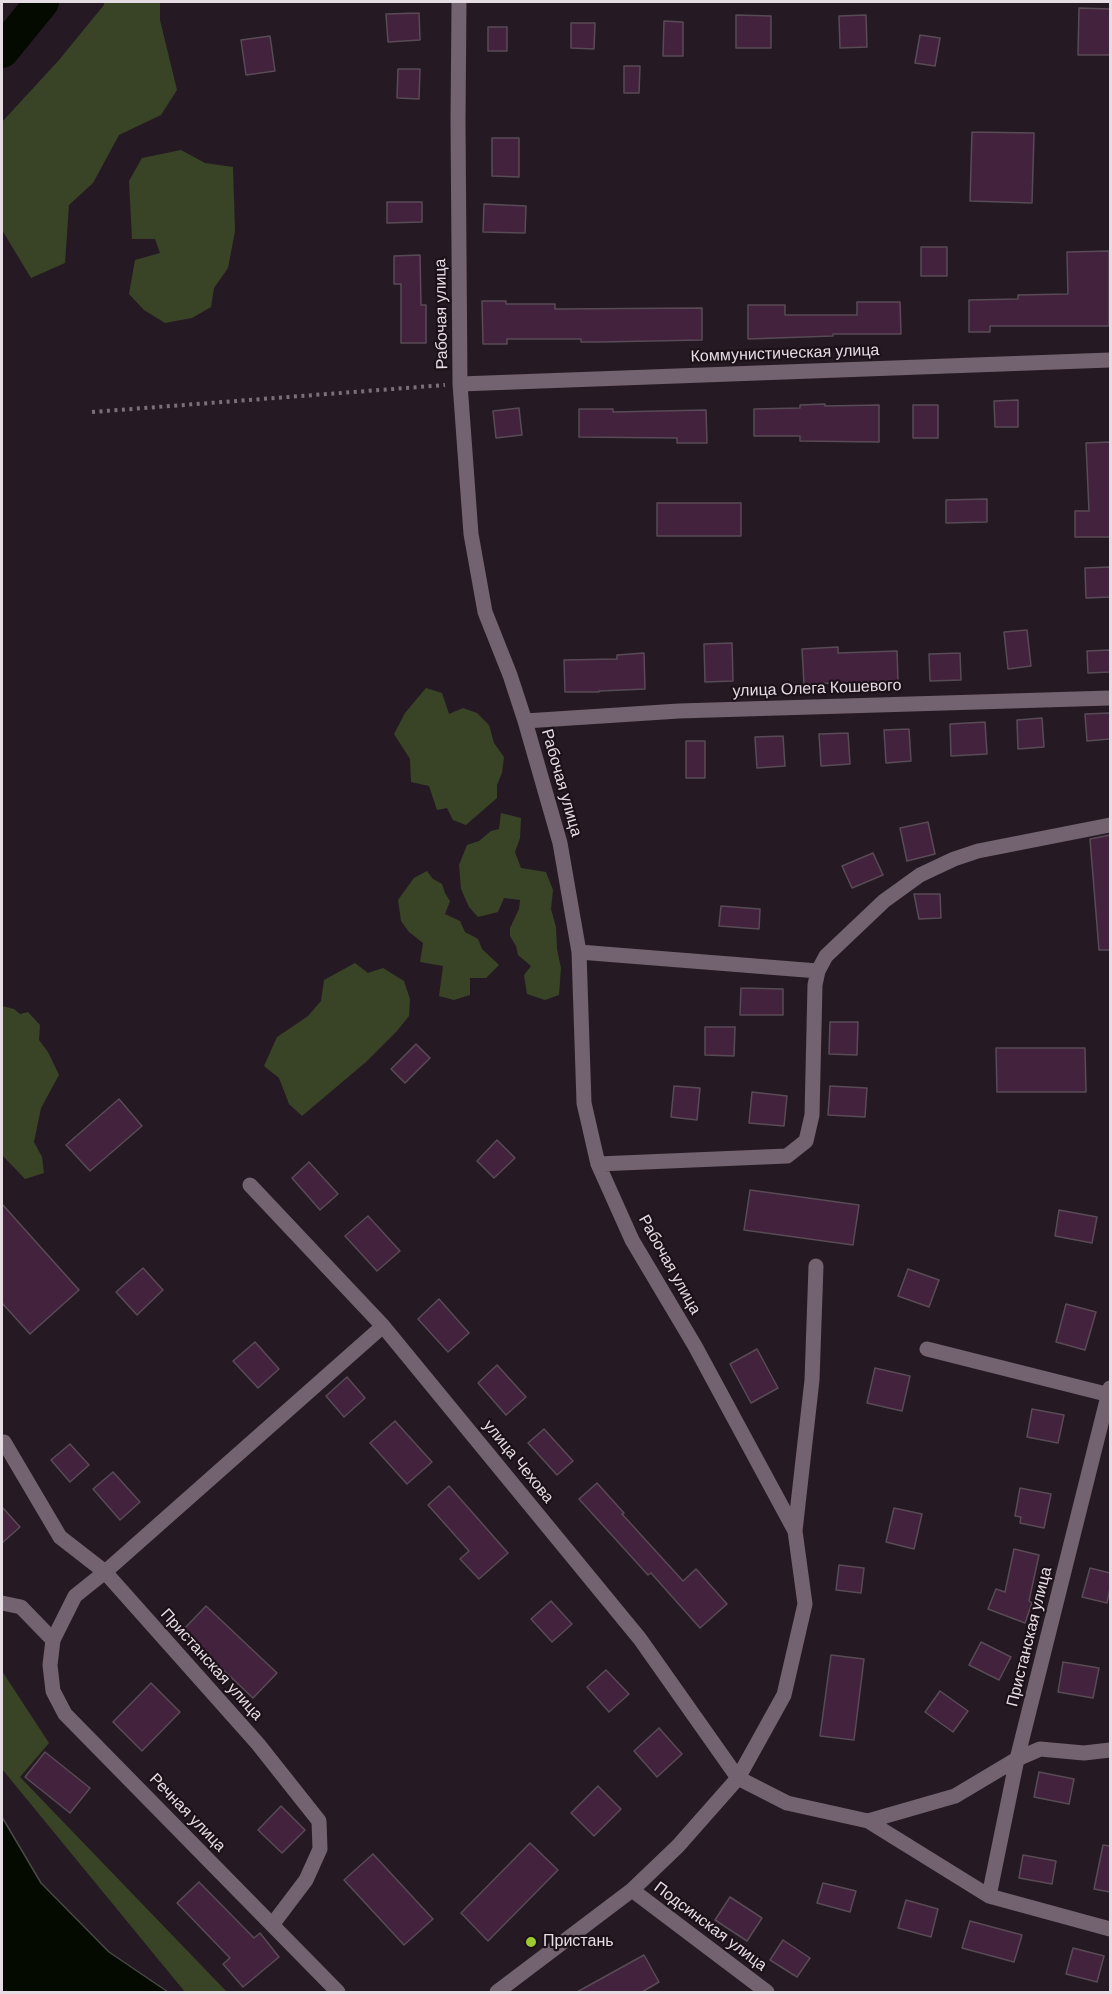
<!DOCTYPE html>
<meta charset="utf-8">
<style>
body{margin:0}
#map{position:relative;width:1112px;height:1994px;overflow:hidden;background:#251a23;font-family:"DM Sans",sans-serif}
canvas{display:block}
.frame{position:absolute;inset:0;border:3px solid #e6dde4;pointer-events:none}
</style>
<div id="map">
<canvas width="1112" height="1994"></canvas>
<div class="frame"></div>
</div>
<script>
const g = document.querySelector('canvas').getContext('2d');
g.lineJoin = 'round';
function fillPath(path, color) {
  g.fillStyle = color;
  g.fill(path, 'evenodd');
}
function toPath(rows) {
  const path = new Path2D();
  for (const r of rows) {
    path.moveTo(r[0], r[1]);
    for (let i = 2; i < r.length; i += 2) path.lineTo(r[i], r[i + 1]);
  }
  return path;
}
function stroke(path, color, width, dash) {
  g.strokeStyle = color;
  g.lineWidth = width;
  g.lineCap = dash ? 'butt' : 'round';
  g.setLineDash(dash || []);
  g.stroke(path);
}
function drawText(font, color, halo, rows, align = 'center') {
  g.font = font + ' "DM Sans",sans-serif';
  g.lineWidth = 4.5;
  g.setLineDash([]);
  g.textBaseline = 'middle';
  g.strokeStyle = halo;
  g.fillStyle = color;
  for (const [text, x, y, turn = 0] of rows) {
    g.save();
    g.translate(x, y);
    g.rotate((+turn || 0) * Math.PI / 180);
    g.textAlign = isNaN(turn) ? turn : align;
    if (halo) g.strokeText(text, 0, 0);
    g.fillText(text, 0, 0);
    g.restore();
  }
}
fillPath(toPath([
 [104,2,160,2,160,20,177,90,161,115,119,135,93,183,69,205,65,263,31,278,2,230,2,122,59,60,104,5],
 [181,150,205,163,233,167,235,231,228,268,214,288,211,307,192,318,165,323,144,310,129,294,135,260,160,253,155,239,132,239,129,181,142,158],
 [426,688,442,693,449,714,463,708,477,713,489,725,494,743,504,757,502,773,497,785,497,798,466,825,453,820,447,808,437,810,429,786,411,782,410,759,394,734,405,713],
 [501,813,521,818,520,838,515,852,521,868,546,872,553,890,551,909,556,927,557,949,561,968,559,995,545,1000,527,994,524,975,531,966,518,955,516,946,510,936,510,928,519,909,520,900,504,898,498,912,478,917,469,907,461,889,459,865,467,845,479,841,491,831,499,829],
 [427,871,433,879,442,884,445,893,450,901,445,914,460,921,465,932,478,939,482,949,499,965,486,978,470,978,470,995,454,1000,439,996,443,966,420,962,423,943,409,932,401,921,398,900,414,878],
 [355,963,368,973,383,968,404,981,410,999,409,1016,397,1031,366,1062,302,1116,289,1104,279,1078,264,1066,277,1037,308,1016,321,1001,324,980],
 [2,1006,14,1009,20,1014,28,1012,40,1025,39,1040,48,1052,59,1075,41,1108,34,1142,42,1157,44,1173,25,1179,2,1155],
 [2,1671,49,1743,20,1777,227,1992,185,1992,2,1769]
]), '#394426');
const water = toPath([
 [2,1817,41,1883,109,1952,168,1992,2,1992,2,1817]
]);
fillPath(water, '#040a00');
stroke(water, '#484944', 1.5);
stroke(toPath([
 [2,51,42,2]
]), '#040a00', 34);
const building = toPath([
 [1079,8,1110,9,1110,55,1078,55,1079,8],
 [419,13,420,40,388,42,386,14,419,13],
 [736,15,771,16,771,48,736,48,736,15],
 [866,15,867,47,840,48,839,16,866,15],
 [664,21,683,22,683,56,663,56,664,21],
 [571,23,595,23,594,49,571,48,571,23],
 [488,27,507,27,507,51,488,51,488,27],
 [920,35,940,38,935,66,915,63,920,35],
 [270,36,275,71,246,75,241,40,270,36],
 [624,66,640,66,639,93,624,93,624,66],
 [398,69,420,69,419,99,397,98,398,69],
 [972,132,1034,133,1032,203,970,201,972,132],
 [492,138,519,138,519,177,492,176,492,138],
 [387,202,422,202,422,222,387,223,387,202],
 [484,204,526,206,525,233,483,232,484,204],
 [921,247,947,247,947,276,921,276,921,247],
 [1109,251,1109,326,990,326,990,332,969,332,969,300,1018,299,1018,295,1068,294,1067,252,1109,251],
 [420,255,421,305,426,305,426,343,401,343,401,284,394,284,394,256,420,255],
 [482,301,506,301,506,304,555,304,555,309,702,308,702,340,601,342,581,342,581,339,507,339,507,344,483,344,482,301],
 [857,302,900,302,901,334,833,334,833,336,748,339,748,305,785,305,785,315,857,315,857,302],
 [1018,400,1018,427,995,427,994,401,1018,400],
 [825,404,825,406,879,405,879,442,800,441,800,436,754,436,754,409,800,408,800,405,825,404],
 [913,405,938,405,938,438,913,438,913,405],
 [519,408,522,435,496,438,493,411,519,408],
 [579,409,613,409,613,412,706,410,707,443,677,443,677,438,579,437,579,409],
 [1110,442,1110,537,1075,537,1075,511,1089,511,1086,443,1110,442],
 [987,499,987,522,946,523,946,500,987,499],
 [657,503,741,503,741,536,657,536,657,503],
 [1110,567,1110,597,1086,598,1085,568,1110,567],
 [1027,630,1031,666,1008,669,1004,632,1027,630],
 [732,643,733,681,705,682,704,644,732,643],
 [838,647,838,653,897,651,898,681,804,684,802,649,838,647],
 [1110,650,1110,672,1088,673,1087,651,1110,650],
 [644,653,645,689,599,691,599,692,565,692,564,660,617,659,617,655,644,653],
 [960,653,961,680,930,681,929,654,960,653],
 [1110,713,1110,739,1087,741,1085,714,1110,713],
 [1042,718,1044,747,1018,749,1017,720,1042,718],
 [985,722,987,754,951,756,950,724,985,722],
 [909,729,911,761,886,763,884,730,909,729],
 [848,733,850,764,821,766,819,734,848,733],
 [783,736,785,766,757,768,755,737,783,736],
 [686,741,705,741,705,778,686,778,686,741],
 [928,822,935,854,907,861,900,828,928,822],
 [1110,835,1110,950,1099,950,1090,839,1110,835],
 [873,853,883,875,852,888,842,866,873,853],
 [914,894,940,894,941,918,919,919,914,894],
 [721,906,760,909,759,929,719,926,721,906],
 [741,988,783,989,783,1015,740,1015,741,988],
 [830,1022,858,1022,857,1055,829,1054,830,1022],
 [705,1027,735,1027,734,1056,705,1055,705,1027],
 [416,1044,430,1058,405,1083,391,1069,416,1044],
 [996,1048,1085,1048,1086,1092,997,1092,996,1048],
 [674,1086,700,1088,697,1120,671,1117,674,1086],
 [830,1086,867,1088,865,1117,828,1115,830,1086],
 [752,1092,787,1096,784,1126,749,1123,752,1092],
 [119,1099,142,1126,90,1171,66,1145,119,1099],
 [497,1140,515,1158,494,1178,477,1161,497,1140],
 [309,1162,338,1194,320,1210,292,1178,309,1162],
 [750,1190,859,1205,853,1245,744,1230,750,1190],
 [2,1204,79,1290,30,1334,2,1303,2,1204],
 [1059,1210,1097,1217,1092,1243,1055,1236,1059,1210],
 [368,1216,400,1251,377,1271,345,1236,368,1216],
 [143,1268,163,1290,137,1315,116,1292,143,1268],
 [908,1269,939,1280,929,1307,898,1296,908,1269],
 [439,1299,469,1333,448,1352,418,1319,439,1299],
 [1066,1304,1096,1312,1085,1350,1056,1342,1066,1304],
 [255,1342,279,1369,258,1388,233,1361,255,1342],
 [757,1349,778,1388,751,1403,730,1364,757,1349],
 [497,1365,526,1397,506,1415,478,1383,497,1365],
 [875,1368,910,1376,902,1411,867,1403,875,1368],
 [347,1377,365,1398,344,1417,326,1396,347,1377],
 [1032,1409,1064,1415,1058,1443,1027,1437,1032,1409],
 [395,1421,432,1462,407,1484,370,1443,395,1421],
 [544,1429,573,1461,557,1475,528,1443,544,1429],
 [70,1444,89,1465,70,1482,51,1460,70,1444],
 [113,1472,140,1502,120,1520,93,1489,113,1472],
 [597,1483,624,1513,622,1514,683,1581,696,1569,727,1604,700,1628,651,1573,648,1575,579,1499,597,1483],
 [449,1486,508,1553,479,1579,460,1559,469,1551,428,1505,449,1486],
 [1020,1488,1051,1494,1044,1528,1020,1523,1021,1517,1015,1516,1020,1488],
 [2,1507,20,1527,2,1543,2,1507],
 [894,1508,922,1514,914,1549,886,1542,894,1508],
 [1014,1549,1039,1555,1029,1601,1032,1603,1025,1623,988,1609,996,1589,1005,1592,1014,1549],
 [839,1565,864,1568,861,1593,836,1590,839,1565],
 [1090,1568,1110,1573,1110,1588,1107,1603,1082,1597,1090,1568],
 [551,1601,572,1624,552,1642,531,1619,551,1601],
 [206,1606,277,1673,253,1698,182,1631,206,1606],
 [981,1642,1011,1657,999,1680,969,1665,981,1642],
 [831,1655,864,1659,854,1740,820,1736,831,1655],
 [1063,1662,1099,1668,1093,1698,1058,1692,1063,1662],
 [606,1670,629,1694,609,1712,587,1687,606,1670],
 [151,1683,180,1712,142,1751,113,1722,151,1683],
 [940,1691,968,1711,953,1732,925,1712,940,1691],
 [659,1728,682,1754,657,1777,634,1751,659,1728],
 [45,1752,90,1788,70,1813,25,1777,45,1752],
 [1039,1772,1074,1779,1069,1804,1034,1797,1039,1772],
 [598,1786,621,1809,594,1836,571,1813,598,1786],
 [281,1806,305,1830,282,1853,258,1830,281,1806],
 [530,1843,558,1870,488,1941,461,1913,530,1843],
 [1103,1845,1110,1846,1110,1892,1094,1889,1103,1845],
 [373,1854,433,1919,404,1945,344,1880,373,1854],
 [1023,1855,1056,1861,1052,1884,1019,1878,1023,1855],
 [199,1882,254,1938,260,1933,279,1957,243,1987,223,1964,230,1958,177,1903,199,1882],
 [823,1883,856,1891,850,1912,817,1903,823,1883],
 [730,1897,762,1918,747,1941,715,1920,730,1897],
 [906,1900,938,1909,931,1937,898,1928,906,1900],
 [970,1921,1022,1935,1014,1962,962,1948,970,1921],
 [783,1940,810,1958,797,1977,770,1960,783,1940],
 [1073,1948,1104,1956,1097,1982,1066,1974,1073,1948],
 [644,1955,659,1982,642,1992,577,1992,644,1955]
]);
fillPath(building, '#43223d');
stroke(building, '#584b55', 1.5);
stroke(toPath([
 [92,412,445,385]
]), '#7a7078', 4, [3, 4.5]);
stroke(toPath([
 [459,2,458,122,460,384,471,534,485,612,510,675,525,721,560,843,579,952,584,1103,598,1164,632,1240,695,1346,795,1531],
 [460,384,1110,360],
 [525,721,679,711,1110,698],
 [579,952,818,971],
 [598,1164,787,1156,806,1141,812,1115,815,985,818,971,826,956,884,901,920,875,954,859,978,851,1110,825],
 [250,1185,383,1326,640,1639,738,1778,787,1803,868,1821,989,1896,1110,1929],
 [927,1349,1110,1395],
 [4,1442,60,1537,105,1572,258,1744,319,1821,320,1849,306,1880,272,1925],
 [2,1603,21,1607,53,1640],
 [868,1821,955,1796,1017,1759,1040,1749,1084,1753,1110,1750],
 [632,1890,767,1992],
 [989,1896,1017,1759,1110,1388],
 [338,1992,65,1714,53,1691,50,1665,53,1640,75,1596,105,1572,383,1326],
 [497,1992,632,1890,678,1846,738,1778,784,1695,805,1604,795,1531,812,1380,816,1266]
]), '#73626f', 15);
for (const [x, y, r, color] of [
 [531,1942,6,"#9dca30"]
]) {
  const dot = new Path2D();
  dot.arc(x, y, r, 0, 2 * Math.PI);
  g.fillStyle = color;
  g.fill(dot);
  stroke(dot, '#1c1119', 2);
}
drawText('16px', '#e6dde4', '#1c1119', [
 ["Рабочая улица",442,314,-91],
 ["Коммунистическая улица",785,354,-2],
 ["улица Олега Кошевого",817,689,-2],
 ["Рабочая улица",561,783,74],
 ["Рабочая улица",669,1265,61],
 ["улица Чехова",518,1462,51],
 ["Пристанская улица",1030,1637,-76],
 ["Пристанская улица",211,1665,48],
 ["Речная улица",187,1813,46],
 ["Подсинская улица",710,1927,37]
]);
drawText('16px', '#e6dde4', '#1c1119', [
 ["Пристань",543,1942]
], 'left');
</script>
